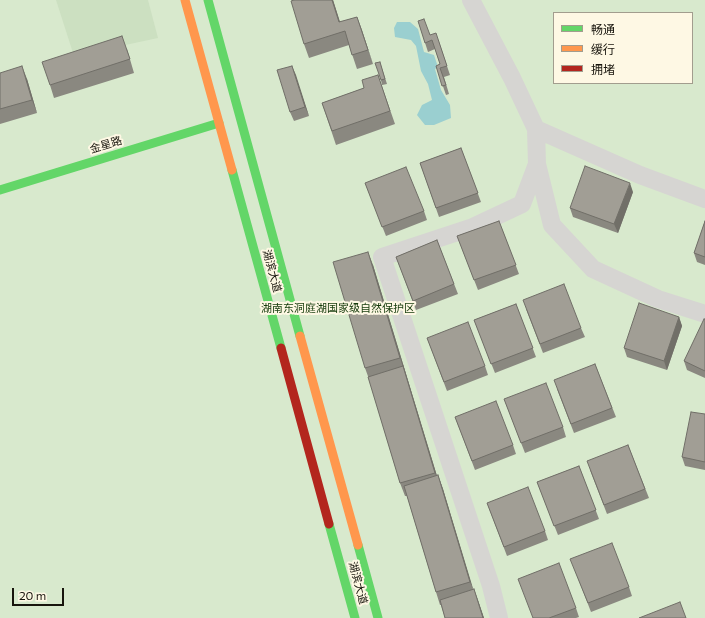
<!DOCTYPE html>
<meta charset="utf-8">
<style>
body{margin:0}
#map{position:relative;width:705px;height:618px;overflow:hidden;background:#f8f4ea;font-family:Commissioner,"Noto Sans SC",sans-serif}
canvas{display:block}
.legend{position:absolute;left:553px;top:12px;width:140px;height:72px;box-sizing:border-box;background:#fef8e4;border:1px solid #a29d8e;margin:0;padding:5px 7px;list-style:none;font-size:12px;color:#18150d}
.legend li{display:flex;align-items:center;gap:8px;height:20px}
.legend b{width:20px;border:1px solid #a29d8e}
.scale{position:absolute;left:12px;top:588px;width:52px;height:18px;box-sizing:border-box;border:2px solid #18150d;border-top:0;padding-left:5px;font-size:12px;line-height:14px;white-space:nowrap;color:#18150d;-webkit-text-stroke:3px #fef8e4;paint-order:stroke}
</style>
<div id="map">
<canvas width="705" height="618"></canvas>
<ul class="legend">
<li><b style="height:5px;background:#63d668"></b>畅通</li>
<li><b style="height:5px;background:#ff974d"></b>缓行</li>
<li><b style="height:5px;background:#b3261e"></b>拥堵</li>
</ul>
<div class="scale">20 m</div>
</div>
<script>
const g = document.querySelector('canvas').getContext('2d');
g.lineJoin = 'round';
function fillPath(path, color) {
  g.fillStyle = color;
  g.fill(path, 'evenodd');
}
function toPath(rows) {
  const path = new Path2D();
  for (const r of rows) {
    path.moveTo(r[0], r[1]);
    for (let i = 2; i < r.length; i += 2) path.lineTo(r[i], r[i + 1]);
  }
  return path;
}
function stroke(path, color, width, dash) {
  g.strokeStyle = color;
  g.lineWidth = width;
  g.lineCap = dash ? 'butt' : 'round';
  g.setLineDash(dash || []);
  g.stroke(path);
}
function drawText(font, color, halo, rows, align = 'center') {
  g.font = font + ' Commissioner,"Noto Sans SC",sans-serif';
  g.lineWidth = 4;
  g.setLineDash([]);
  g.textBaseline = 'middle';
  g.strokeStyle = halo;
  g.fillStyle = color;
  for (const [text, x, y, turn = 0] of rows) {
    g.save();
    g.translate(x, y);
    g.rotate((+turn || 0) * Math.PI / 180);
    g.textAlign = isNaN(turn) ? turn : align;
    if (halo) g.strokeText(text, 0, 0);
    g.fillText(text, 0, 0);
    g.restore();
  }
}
fillPath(toPath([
 [0,0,705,0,705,618,0,618],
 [554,13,692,13,692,83,554,83]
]), '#d8e9cd');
fillPath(toPath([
 [56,0,148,0,158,38,74,56]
]), '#cce0c1');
fillPath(toPath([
 [397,22,410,22,418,29,424,52,434,55,438,67,435,69,441,90,450,105,451,118,434,125,425,125,417,115,422,105,432,100,428,84,421,71,416,46,411,40,395,37,394,28]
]), '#9acfd0');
stroke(toPath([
 [471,0,512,78,536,129,537,164,552,225,593,269,658,299,705,314],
 [536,129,640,175,705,199],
 [499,618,491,586,382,257,473,227,522,204,537,164]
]), '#d6d5d2', 18);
stroke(toPath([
 [208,0,300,336],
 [232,170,281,348],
 [0,190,219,123],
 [329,524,355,618],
 [358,545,378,618]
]), '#63d668', 9);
stroke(toPath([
 [185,0,232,170],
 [300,336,358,545]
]), '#ff974d', 9);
stroke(toPath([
 [281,348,329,524]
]), '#b3261e', 9);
fillPath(toPath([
 [332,0,333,0,340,22,357,17,373,64,357,69,349,45,309,58,304,44],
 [418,21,430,35,439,42,450,75,444,77,449,94,446,95,436,66,440,64,435,49,428,52],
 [127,49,134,73,54,98,50,85],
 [380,62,387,84,382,85,381,80],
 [292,66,309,116,294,121,290,112],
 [0,73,27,79,37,113,0,124],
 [378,75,395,124,336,145,322,103,364,88],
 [461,148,481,202,439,217,420,163],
 [365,183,424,211,427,220,386,236],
 [633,192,618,233,573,217,570,208],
 [499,221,519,274,478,290,457,236],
 [705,221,705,265,697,262,694,253],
 [437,240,458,294,416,310,396,257],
 [373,265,437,476,438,475,443,489,473,590,474,589,484,618,445,618,441,605,440,605,436,592,407,496,405,496,400,483,369,379,365,368],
 [516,304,536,357,495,373,474,320],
 [526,309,581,328,585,337,543,353],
 [679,317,682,326,667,370,627,357,624,348],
 [705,319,705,378,687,370,684,361],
 [427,338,485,366,488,375,447,391],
 [595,364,616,417,574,433,557,389],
 [504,399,563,427,566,437,525,453],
 [705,414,705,470,685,466,682,457],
 [455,417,513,445,516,454,475,470],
 [628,445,649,498,607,514,590,470],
 [579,466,599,519,558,535,537,482],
 [487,503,545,531,548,540,507,556],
 [574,568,629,587,632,596,591,612],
 [576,608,579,617,576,618,532,618]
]), '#8a8880');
fillPath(toPath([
 [332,0,333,0,343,32,339,22],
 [357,17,362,30,373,64,368,50],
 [22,66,27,79,37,113,32,100],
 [292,66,296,75,309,116,305,107],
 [630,183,633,192,618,233,614,224],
 [368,252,373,265,440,486,435,473],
 [679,317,682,326,667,370,664,361],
 [438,475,443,489,475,595,470,582],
 [474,589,479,603,484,618,483,618]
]), '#716f68');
const building = toPath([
 [294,0,332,0,339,22,357,17,368,50,352,55,345,31,304,44,291,1,294,0],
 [424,19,430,35,436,33,447,66,440,68,446,85,442,86,436,66,440,64,432,40,425,43,418,21,424,19],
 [122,36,130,59,50,85,42,62,122,36],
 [380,62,385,79,381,80,375,63,380,62],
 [22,66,32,100,0,109,0,73,22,66],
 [292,66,305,107,290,112,277,70,292,66],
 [378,75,390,111,332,131,322,103,364,88,362,80,378,75],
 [461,148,478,193,436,208,420,163,461,148],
 [585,166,630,183,614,224,570,208,585,166],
 [406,167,424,211,382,227,365,183,406,167],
 [499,221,516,265,474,280,457,236,499,221],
 [705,221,705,257,694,253,705,221],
 [437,240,454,284,413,301,396,257,437,240],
 [368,252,400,358,365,368,333,262,368,252],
 [564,284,581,328,540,344,523,300,564,284],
 [639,303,679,317,664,361,624,348,639,303],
 [516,304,533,348,491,364,474,320,516,304],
 [704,319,705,319,705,371,684,361,704,319],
 [468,322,485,366,444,382,427,338,468,322],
 [595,364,612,408,571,424,554,380,595,364],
 [403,366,435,473,400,483,368,377,403,366],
 [546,383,563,427,521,443,504,399,546,383],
 [496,401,513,445,472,461,455,417,496,401],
 [691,412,705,414,705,462,682,457,691,412],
 [628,445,645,489,604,505,587,461,628,445],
 [579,466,596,510,554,526,537,482,579,466],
 [438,475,470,582,436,592,404,486,438,475],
 [528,487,545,531,504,547,487,503,528,487],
 [612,543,629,587,588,603,570,559,612,543],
 [559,563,576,608,549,618,533,618,518,579,559,563],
 [474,589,483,618,445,618,440,600,474,589],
 [680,602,686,618,639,618,680,602]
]);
fillPath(building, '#a19e95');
stroke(building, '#716f68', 1);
drawText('11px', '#18150d', '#fef8e4', [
 ["金星路",106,145,-17],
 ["湖滨大道",272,271,75],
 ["湖滨大道",358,583,75]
]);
drawText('11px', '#143a0a', '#fef8e4', [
 ["湖南东洞庭湖国家级自然保护区",338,308]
]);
</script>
